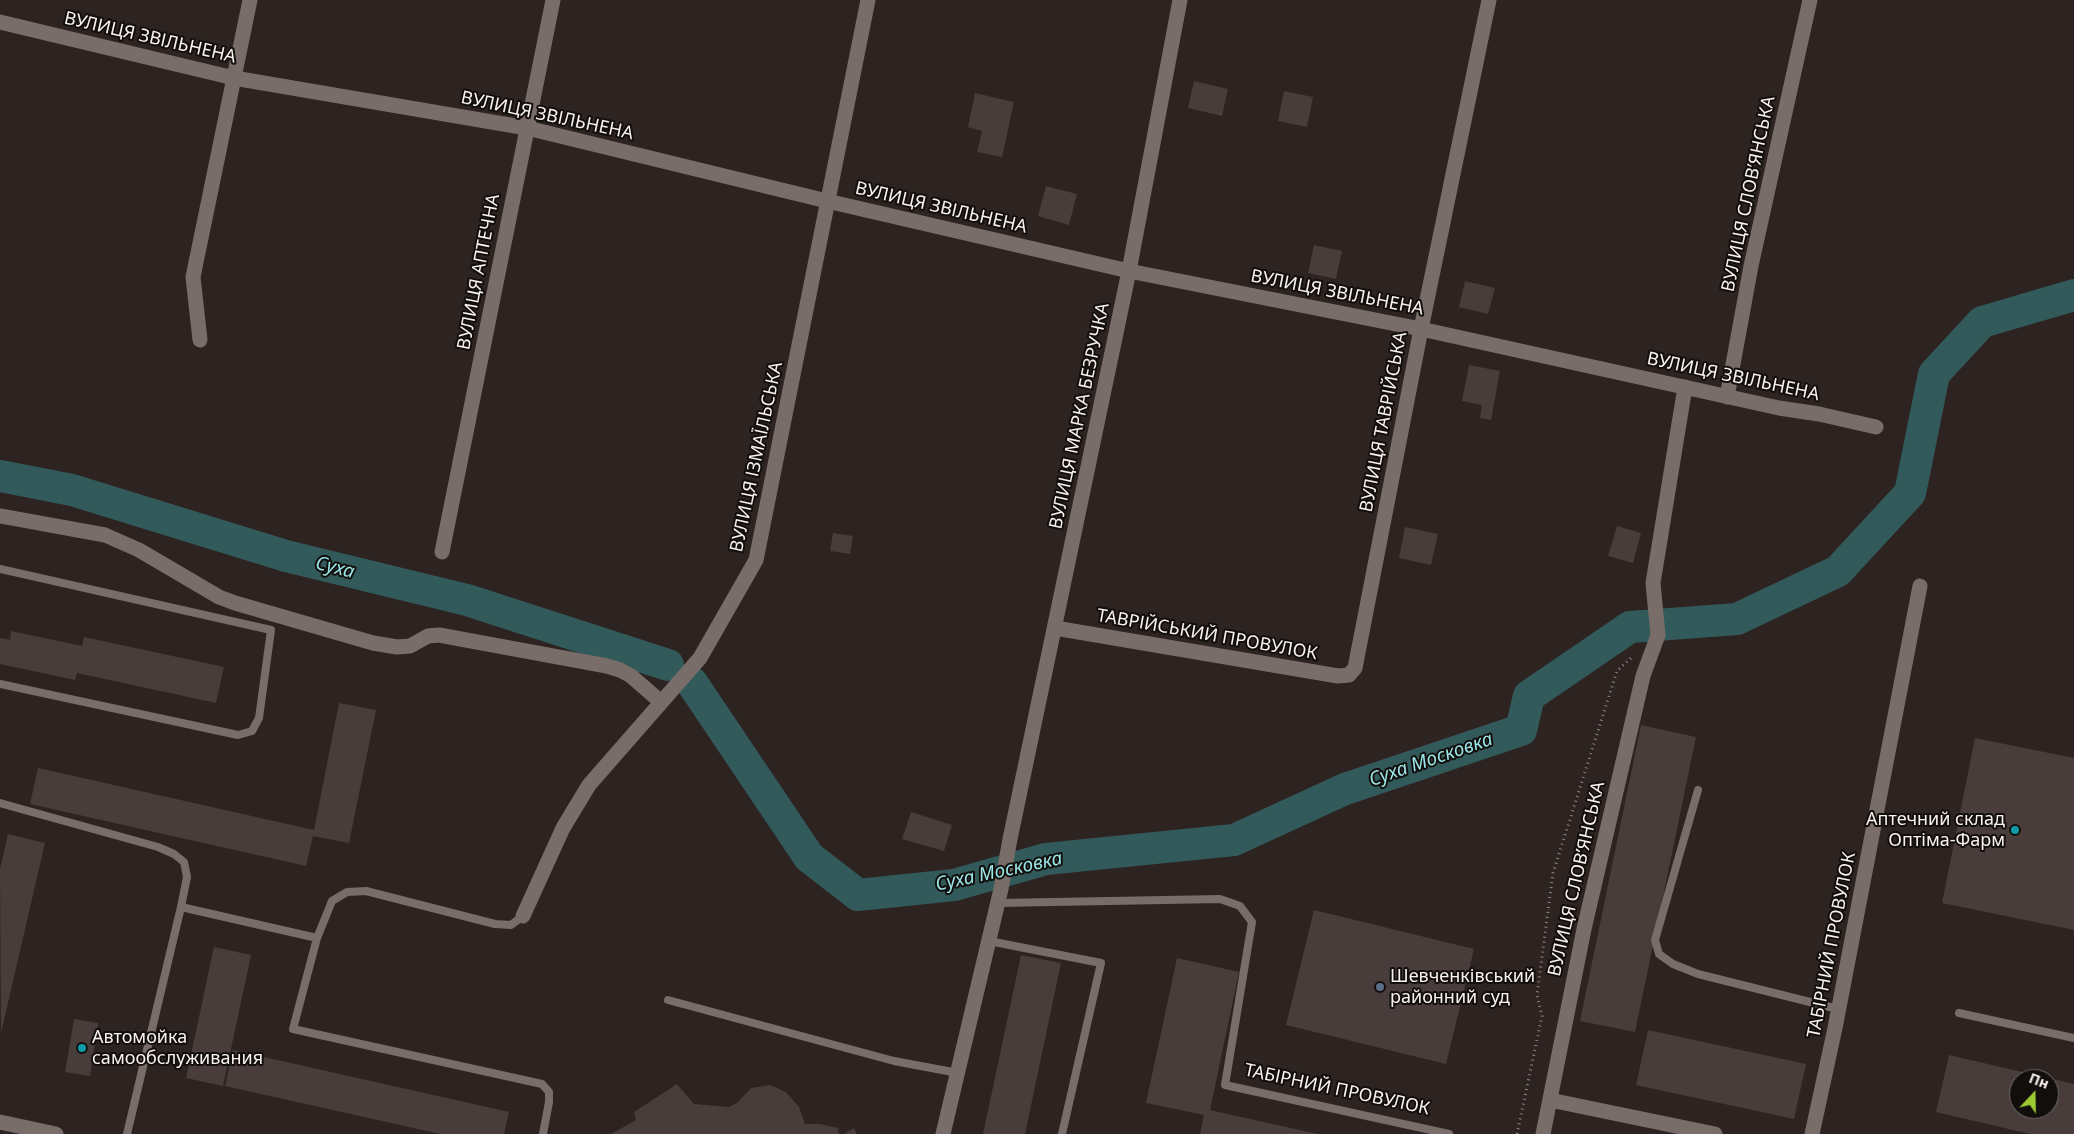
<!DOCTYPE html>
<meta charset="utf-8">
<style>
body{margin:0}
#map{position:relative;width:2074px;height:1134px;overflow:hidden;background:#2d2320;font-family:"Noto Sans",sans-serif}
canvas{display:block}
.north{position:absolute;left:2009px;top:1069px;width:50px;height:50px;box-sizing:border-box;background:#120e0c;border:1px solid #6e6967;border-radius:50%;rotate:21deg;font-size:14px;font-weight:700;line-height:20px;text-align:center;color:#f9f2f0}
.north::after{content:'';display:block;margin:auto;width:18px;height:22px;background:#9cca31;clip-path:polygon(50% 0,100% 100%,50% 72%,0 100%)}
</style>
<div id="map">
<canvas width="2074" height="1134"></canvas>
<div class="north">Пн</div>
</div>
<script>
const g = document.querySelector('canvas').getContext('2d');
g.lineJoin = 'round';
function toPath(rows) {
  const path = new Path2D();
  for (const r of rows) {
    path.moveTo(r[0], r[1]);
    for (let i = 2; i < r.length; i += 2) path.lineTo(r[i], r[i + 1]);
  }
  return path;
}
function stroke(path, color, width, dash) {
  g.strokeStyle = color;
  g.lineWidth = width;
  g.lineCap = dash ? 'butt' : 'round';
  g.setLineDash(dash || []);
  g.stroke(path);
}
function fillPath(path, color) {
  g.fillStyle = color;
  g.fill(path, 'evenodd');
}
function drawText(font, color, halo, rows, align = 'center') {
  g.font = font + ' "Noto Sans",sans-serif';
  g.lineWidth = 4;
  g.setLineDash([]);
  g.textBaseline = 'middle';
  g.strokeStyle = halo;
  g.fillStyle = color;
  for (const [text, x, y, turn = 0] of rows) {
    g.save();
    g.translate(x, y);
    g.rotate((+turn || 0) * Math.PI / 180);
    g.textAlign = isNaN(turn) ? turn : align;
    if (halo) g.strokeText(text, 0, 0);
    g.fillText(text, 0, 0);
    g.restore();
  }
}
stroke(toPath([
 [0,476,72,490,286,556,467,600,668,665],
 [692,683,809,857,858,895,954,885,1046,859,1234,840,1345,789,1521,730,1529,696,1630,627,1737,619,1838,571,1910,493,1934,374,1982,322,2074,295]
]), '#335a5b', 32);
fillPath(toPath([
 [1194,81,1228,89,1222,116,1188,108],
 [1284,91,1313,97,1307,127,1278,121],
 [975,93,1014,102,1002,157,977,152,982,131,968,127],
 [1046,186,1077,194,1069,225,1038,216],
 [1314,245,1342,251,1336,279,1308,273],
 [1465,281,1495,288,1488,314,1459,307],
 [1469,365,1500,371,1491,420,1480,418,1482,405,1462,401],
 [1617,526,1641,533,1633,563,1608,556],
 [1405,527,1438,534,1431,565,1399,558],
 [833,533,853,536,850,554,830,551],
 [11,631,82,646,84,637,224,667,216,703,77,673,75,680,0,664,0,638,10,640],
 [339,703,376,710,349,843,313,836,306,866,30,804,38,768,314,830],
 [1641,725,1696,737,1635,1032,1580,1021],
 [1975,738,2074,758,2074,930,1942,903],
 [911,812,952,825,944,851,902,839],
 [8,834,45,843,1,1033,0,869],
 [1314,910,1474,949,1446,1064,1286,1025],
 [214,947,251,955,223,1086,186,1078],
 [1021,955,1061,963,1025,1134,983,1134],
 [1177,958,1239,972,1210,1110,1318,1134,1200,1134,1204,1115,1146,1103],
 [74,1019,98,1023,90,1076,65,1072],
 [1648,1030,1806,1064,1794,1119,1636,1085],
 [233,1050,509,1112,504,1134,440,1134,225,1086],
 [1949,1055,2074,1084,2074,1134,2030,1134,1936,1112],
 [2019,1079,2049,1079,2049,1109,2019,1109],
 [677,1084,694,1104,729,1107,738,1102,751,1088,770,1085,786,1092,799,1107,805,1124,820,1124,838,1128,839,1134,611,1134,636,1120,634,1112],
 [854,1128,857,1134,844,1134]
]), '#483d3a');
stroke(toPath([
 [1517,1134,1542,1016,1537,995,1553,873,1617,671,1632,657]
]), '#8f8684', 3, [1, 4]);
stroke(toPath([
 [0,569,271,630,259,718,252,731,238,735,0,684],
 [1698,790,1655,940,1659,954,1673,964,1698,974,1838,1009],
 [0,803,158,847,174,854,184,862,187,877,181,907,127,1134],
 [998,903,1220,899,1240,906,1252,922,1225,1085,1449,1134],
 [181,907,317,938],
 [523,916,511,925,495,924,366,891,347,892,332,901,317,938,293,1029,542,1084,549,1092,549,1102,543,1134],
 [989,941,1101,963,1062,1134],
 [668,1000,894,1061,958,1073],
 [1959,1013,2074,1038]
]), '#796d69', 8);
stroke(toPath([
 [0,22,234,78,527,128,827,201,1129,271,1421,329,1779,408,1819,414,1876,427],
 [200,340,193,277,250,0],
 [1727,397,1751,266,1810,0],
 [0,516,105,535,139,550,219,597,235,603,373,643,397,647,410,646,428,636,439,635,607,666,620,670,631,676,661,702],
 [442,552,553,0],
 [1055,628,1338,676,1349,675,1355,668,1421,329,1489,0],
 [523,916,563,828,589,785,700,658,756,560,868,0],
 [1550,1100,1715,1134],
 [943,1134,1001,889,1010,839,1129,271,1180,0],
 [1543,1134,1584,929,1643,676,1658,635,1653,583,1685,387],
 [1812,1134,1835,1028,1920,586]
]), '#796d69', 15);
stroke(toPath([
 [0,1122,56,1134]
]), '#796d69', 15);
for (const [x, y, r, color] of [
 [2015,830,5,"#0f9aa8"],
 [1380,987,5,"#5c6f8a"],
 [82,1048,5,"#0f9aa8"]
]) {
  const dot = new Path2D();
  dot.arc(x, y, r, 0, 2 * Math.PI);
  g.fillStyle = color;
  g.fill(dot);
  stroke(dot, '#120e0c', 2);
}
drawText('18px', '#f9f2f0', '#120e0c', [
 ["ВУЛИЦЯ ЗВІЛЬНЕНА",150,38,13],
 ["ВУЛИЦЯ ЗВІЛЬНЕНА",547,116,12],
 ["ВУЛИЦЯ СЛОВ’ЯНСЬКА",1749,194,-78],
 ["ВУЛИЦЯ ЗВІЛЬНЕНА",941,208,13],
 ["ВУЛИЦЯ АПТЕЧНА",479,272,-79],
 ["ВУЛИЦЯ ЗВІЛЬНЕНА",1337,293,11],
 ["ВУЛИЦЯ ЗВІЛЬНЕНА",1733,377,12],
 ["ВУЛИЦЯ МАРКА БЕЗРУЧКА",1080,416,-78],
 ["ВУЛИЦЯ ТАВРІЙСЬКА",1384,422,-79],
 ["ВУЛИЦЯ ІЗМАЇЛЬСЬКА",757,457,-78],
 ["ТАВРІЙСЬКИЙ ПРОВУЛОК",1207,635,10],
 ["ВУЛИЦЯ СЛОВ’ЯНСЬКА",1577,879,-77],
 ["ТАБІРНИЙ ПРОВУЛОК",1832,945,-79],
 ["ТАБІРНИЙ ПРОВУЛОК",1337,1090,12]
]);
drawText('18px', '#f9f2f0', '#120e0c', [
 ["Аптечний склад",2005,820,"right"],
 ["Оптіма-Фарм",2005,841,"right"],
 ["Шевченківський",1390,977],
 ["районний суд",1390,998],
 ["Автомойка",92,1038],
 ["самообслуживания",92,1059]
], 'left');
drawText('italic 19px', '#9ae5e7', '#120e0c', [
 ["Суха",335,568,14],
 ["Суха Московка",1431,760,-19],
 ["Суха Московка",999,872,-12]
]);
</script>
